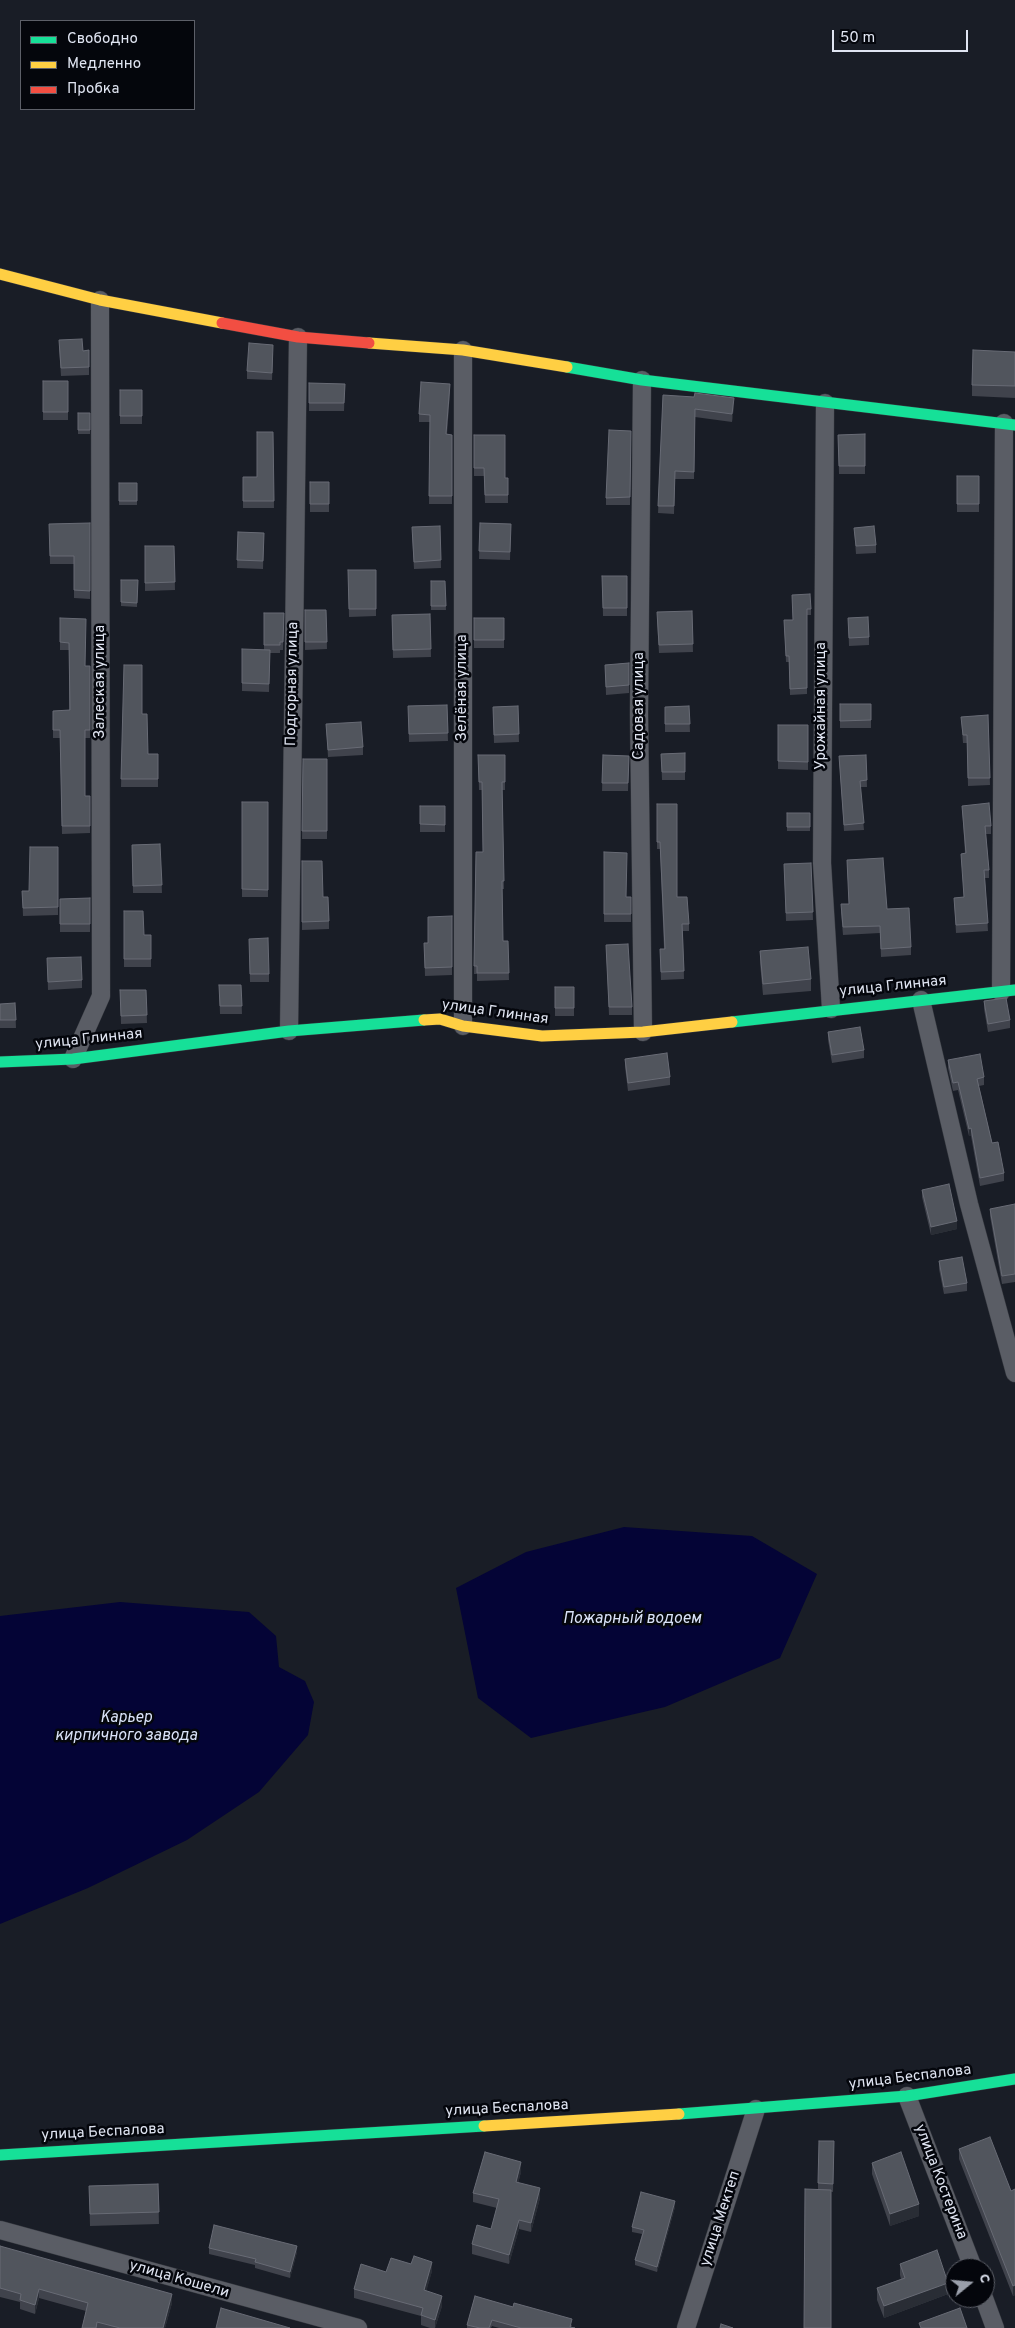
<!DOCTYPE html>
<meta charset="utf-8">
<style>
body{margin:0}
#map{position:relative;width:1015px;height:2328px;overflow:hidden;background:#191d26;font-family:Overpass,sans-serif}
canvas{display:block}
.legend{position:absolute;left:20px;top:20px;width:175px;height:90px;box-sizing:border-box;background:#04060c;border:1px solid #5c5f68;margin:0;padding:6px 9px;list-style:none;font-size:15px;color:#e0e5f2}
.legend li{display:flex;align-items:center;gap:10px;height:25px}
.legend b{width:25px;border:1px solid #5c5f68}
.north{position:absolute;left:945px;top:2258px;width:50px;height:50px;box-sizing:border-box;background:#04060c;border:1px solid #5c5f68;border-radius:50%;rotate:73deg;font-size:14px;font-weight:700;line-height:20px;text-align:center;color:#e0e5f2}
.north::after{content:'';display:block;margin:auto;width:18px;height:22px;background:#9a9fab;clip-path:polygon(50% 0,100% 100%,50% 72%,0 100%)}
.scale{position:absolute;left:832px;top:30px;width:136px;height:22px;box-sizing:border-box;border:2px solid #e0e5f2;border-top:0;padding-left:6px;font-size:15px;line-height:18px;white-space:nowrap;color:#e0e5f2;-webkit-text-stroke:4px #04060c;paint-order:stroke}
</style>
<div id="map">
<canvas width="1015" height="2328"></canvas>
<ul class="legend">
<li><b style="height:6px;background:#16e098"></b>Свободно</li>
<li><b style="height:6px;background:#ffcf43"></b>Медленно</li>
<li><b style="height:6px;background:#f24e42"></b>Пробка</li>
</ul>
<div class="north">С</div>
<div class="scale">50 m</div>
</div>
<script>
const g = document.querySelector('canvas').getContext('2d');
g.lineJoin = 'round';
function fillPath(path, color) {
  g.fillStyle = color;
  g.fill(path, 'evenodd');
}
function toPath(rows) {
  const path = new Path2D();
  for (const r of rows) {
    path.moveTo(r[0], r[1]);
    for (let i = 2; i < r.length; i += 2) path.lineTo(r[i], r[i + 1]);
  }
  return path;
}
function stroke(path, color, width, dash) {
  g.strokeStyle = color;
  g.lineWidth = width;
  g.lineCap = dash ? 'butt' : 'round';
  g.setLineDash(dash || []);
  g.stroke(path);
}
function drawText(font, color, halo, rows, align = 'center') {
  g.font = font + ' Overpass,sans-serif';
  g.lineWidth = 5;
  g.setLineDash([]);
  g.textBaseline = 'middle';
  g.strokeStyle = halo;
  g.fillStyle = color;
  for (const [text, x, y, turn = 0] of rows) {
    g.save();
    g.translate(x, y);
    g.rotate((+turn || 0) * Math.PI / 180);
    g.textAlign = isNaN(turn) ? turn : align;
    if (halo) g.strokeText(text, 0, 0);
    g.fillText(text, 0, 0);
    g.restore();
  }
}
fillPath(toPath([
 [624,1527,752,1536,817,1574,780,1658,665,1707,531,1738,478,1698,456,1588,526,1552],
 [120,1602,249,1612,276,1636,279,1667,305,1681,314,1702,308,1735,259,1792,187,1840,88,1888,0,1924,0,1616]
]), '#040436');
const street = toPath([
 [642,380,639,713,643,1032],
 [825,403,822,863,831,1009],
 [1001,992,1004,423],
 [921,1000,969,1204,1015,1373],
 [463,1026,463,350],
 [289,1031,298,337],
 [73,1059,101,996,100,300],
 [907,2096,973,2268],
 [0,2230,358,2328],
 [984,2298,995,2328],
 [686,2328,756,2109]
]);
const fast = toPath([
 [567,367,642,380,1015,425],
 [732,1022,1015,990],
 [0,1062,73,1059,289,1031,424,1020],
 [679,2114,907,2096,1015,2079],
 [0,2155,484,2126]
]);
const slow = toPath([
 [0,274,100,300,222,323],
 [369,343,463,350,567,367],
 [424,1020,440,1019,463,1026,542,1036,643,1032,732,1022],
 [484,2126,679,2114]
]);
const jam = toPath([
 [222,323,298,337,369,343]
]);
stroke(street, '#35383f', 19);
stroke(fast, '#35383f', 12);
stroke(slow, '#35383f', 12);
stroke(jam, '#35383f', 12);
stroke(street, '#5a5d65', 18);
stroke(fast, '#16e098', 11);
stroke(slow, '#ffcf43', 11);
stroke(jam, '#f24e42', 11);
fillPath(toPath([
 [59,347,83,351,89,350,89,375,61,376],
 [1015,352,1015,398,972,396,972,385],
 [273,353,272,380,247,379,247,371],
 [43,381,68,381,68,420,43,420],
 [309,383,345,384,344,411,309,411],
 [120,390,142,390,142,424,120,424],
 [450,392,447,434,452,435,452,504,429,504,430,422,419,422,419,414],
 [663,395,734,406,732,422,695,417,694,479,675,479,674,514,658,513],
 [78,413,90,413,90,434,78,434],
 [631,431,630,505,606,505,606,498],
 [273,432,274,508,243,508,243,477,257,477],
 [865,434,865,474,839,474,838,435],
 [474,435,505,478,508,478,508,503,485,503,484,476,474,476],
 [957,476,979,476,979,512,957,512],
 [310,482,329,482,329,512,310,512],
 [119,483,137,483,137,505,119,505],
 [90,523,90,599,74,598,74,564,50,564,49,524],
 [480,523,511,524,510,560,479,559],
 [440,526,441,568,414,569,412,534],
 [854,528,876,545,876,553,856,554],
 [238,532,264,533,263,569,237,568],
 [145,546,174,546,175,590,145,591],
 [348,570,376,570,376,616,349,617],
 [602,576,627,576,627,616,603,616],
 [138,580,137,607,121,606,121,602],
 [431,581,445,581,446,610,431,610],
 [792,595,811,609,811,615,807,615,807,694,790,695,789,662,786,662,784,620,793,620],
 [305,610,326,610,327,649,305,650],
 [692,611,693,652,659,653,657,620],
 [264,613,284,613,283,650,280,650,280,653,270,653,269,692,242,691,242,683,264,650],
 [430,614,431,657,393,658,392,615],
 [60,618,85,666,90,666,90,738,85,738,85,796,90,796,90,833,62,834,60,738,53,738,53,711,69,710,69,650,60,650],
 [474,618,504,618,504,648,474,648],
 [848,618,869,637,869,645,849,646],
 [629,663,629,693,606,695,605,665],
 [124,665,142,714,148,754,158,754,158,787,121,787],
 [840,704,871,704,871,728,840,728],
 [447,705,448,741,409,742,408,706],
 [518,706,519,742,494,743,493,707],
 [689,706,690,732,665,732,665,707],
 [988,715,990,785,968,786,967,743,963,743,961,717],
 [326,724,363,747,363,755,328,757],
 [778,725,808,725,808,770,778,769],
 [685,753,685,780,662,780,661,754],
 [478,755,505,755,505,790,502,790,504,889,502,889,503,941,508,941,509,980,477,981,477,974,474,974,476,852,483,852,482,790,479,790],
 [603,755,629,756,628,791,602,791],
 [866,755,867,787,860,787,864,830,844,831,839,756],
 [303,759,327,759,327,839,302,839],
 [242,802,268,802,268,897,242,897],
 [657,804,677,897,689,924,689,931,683,931,684,979,661,980,660,956,664,949,660,849,657,849],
 [420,806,445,806,445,832,420,832],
 [962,806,991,826,991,834,986,834,989,870,989,878,985,878,988,931,956,933,954,898,964,897,961,854,965,853],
 [787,813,810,813,810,831,787,831],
 [160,844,162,893,133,893,132,845],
 [58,847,58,915,23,916,22,891,29,891],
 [604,852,626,897,631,897,631,922,604,922],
 [847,860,887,909,911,947,911,955,881,957,880,933,843,935,841,912,849,904],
 [302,862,323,897,329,921,329,929,302,930],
 [811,863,813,920,786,921,784,864],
 [90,898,90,932,60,932,60,899],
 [124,911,144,935,151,935,151,967,124,967],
 [452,916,452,975,425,976,424,943,428,943],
 [249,939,269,974,269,982,250,982],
 [606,945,632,1007,632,1015,609,1015],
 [760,951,811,979,811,991,763,995,760,963],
 [47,958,82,980,82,988,48,990],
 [219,985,241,985,242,1014,220,1014],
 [555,987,574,987,574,1016,555,1016],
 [120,990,146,990,147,1023,121,1024],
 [984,1001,1010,1020,1010,1028,988,1032,984,1009],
 [15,1003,16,1028,0,1028,0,1004],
 [828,1032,864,1050,864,1058,832,1063,828,1040],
 [625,1059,670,1077,670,1085,628,1091,625,1067],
 [948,1060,984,1077,984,1085,979,1086,992,1143,1004,1173,1004,1181,980,1186,971,1136,969,1136,958,1090,953,1091,948,1068],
 [922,1190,957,1229,931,1235,922,1197],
 [1015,1204,1015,1282,1002,1284,990,1216,990,1209],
 [939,1261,967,1283,967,1291,944,1294,939,1269],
 [834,2141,833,2192,818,2189,818,2183],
 [959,2149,1011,2191,1015,2189,1015,2295,1013,2296,959,2159],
 [872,2163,919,2216,890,2226,872,2174],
 [521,2172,518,2183,540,2198,531,2232,519,2229,509,2264,472,2254,472,2244,491,2229,497,2208,473,2202,473,2193],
 [158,2184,159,2224,90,2226,89,2186],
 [675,2207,657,2272,635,2265,635,2260,642,2234,632,2232,632,2227],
 [0,2246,172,2303,165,2328,82,2328,86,2311,39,2298,35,2314,20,2309,20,2302,0,2297],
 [209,2248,297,2252,290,2278,255,2268,255,2265,209,2254],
 [900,2264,948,2294,884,2318,877,2300,877,2288,901,2279,900,2275],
 [432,2271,426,2291,442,2306,435,2328,430,2328,421,2325,421,2316,354,2298,354,2289,386,2272],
 [475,2296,572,2325,571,2327,575,2328,499,2328,492,2326,491,2328,467,2328,467,2325]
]), '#40434c');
fillPath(toPath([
 [450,384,450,392,446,442,446,434],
 [734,398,734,406,732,422,732,414],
 [971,1128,971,1136,969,1136,969,1129],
 [957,1221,957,1229,931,1235,931,1227],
 [521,2162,521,2172,516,2191,516,2182],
 [540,2188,540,2198,531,2232,531,2223],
 [675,2201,675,2207,657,2272,657,2267],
 [919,2204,919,2216,890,2226,890,2214],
 [519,2220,519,2229,509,2264,509,2255],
 [297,2246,297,2252,290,2278,290,2272],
 [432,2262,432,2271,424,2300,424,2290],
 [948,2283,948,2294,884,2318,884,2306],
 [1015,2285,1015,2295,1013,2296,1013,2286],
 [39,2289,39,2298,35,2314,35,2305],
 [172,2294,172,2303,165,2328,163,2328],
 [442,2296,442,2306,435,2328,435,2320]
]), '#292d35');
const building = toPath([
 [82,339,83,351,89,350,89,367,61,368,59,340,82,339],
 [249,343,273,345,272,373,247,371,249,343],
 [973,350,1015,352,1015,386,972,385,973,350],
 [43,381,68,381,68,412,43,412,43,381],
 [421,382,450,384,446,434,452,435,452,496,429,496,430,415,419,414,421,382],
 [309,383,345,384,344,403,309,403,309,383],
 [120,390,142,390,142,416,120,416,120,390],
 [695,393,734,398,732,414,695,409,694,472,675,471,674,506,658,506,663,395,694,397,695,393],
 [78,413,90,413,90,430,78,430,78,413],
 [609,430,631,431,630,497,606,498,609,430],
 [257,432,273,432,274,501,243,501,243,477,257,477,257,432],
 [865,434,865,466,839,466,838,435,865,434],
 [474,435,505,435,505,478,508,478,508,495,485,495,484,468,474,468,474,435],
 [957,476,979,476,979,504,957,504,957,476],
 [310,482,329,482,329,504,310,504,310,482],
 [119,483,137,483,137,501,119,501,119,483],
 [90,523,90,591,74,590,74,556,50,556,49,524,90,523],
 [480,523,511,524,510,552,479,551,480,523],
 [440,526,441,560,414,562,412,527,440,526],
 [874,526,876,545,856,546,854,528,874,526],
 [238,532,264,533,263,561,237,560,238,532],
 [145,546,174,546,175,582,145,583,145,546],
 [348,570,376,570,376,609,349,609,348,570],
 [602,576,627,576,627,608,603,608,602,576],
 [121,580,138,580,137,603,121,602,121,580],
 [431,581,445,581,446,606,431,606,431,581],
 [810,594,811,609,807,609,807,688,790,689,789,656,786,656,784,620,793,620,792,595,810,594],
 [305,610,326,610,327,642,305,642,305,610],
 [692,611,693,644,659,645,657,612,692,611],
 [264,613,284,613,283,642,280,642,280,645,264,645,264,613],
 [430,614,431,649,393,650,392,615,430,614],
 [868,617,869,637,849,638,848,618,868,617],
 [60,618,86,619,85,666,90,666,90,730,85,730,85,796,90,796,90,826,62,826,60,730,53,730,53,711,70,710,69,643,60,642,60,618],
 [474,618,504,618,504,640,474,640,474,618],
 [242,649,270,650,269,684,242,683,242,649],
 [629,663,629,685,606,687,605,665,629,663],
 [124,665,142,665,142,714,147,714,148,754,158,754,158,779,121,779,124,665],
 [840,704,871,704,871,720,840,721,840,704],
 [447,705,448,733,409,734,408,706,447,705],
 [518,706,519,734,494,735,493,707,518,706],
 [689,706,690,724,665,724,665,707,689,706],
 [988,715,990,778,968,778,967,735,963,735,961,717,988,715],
 [361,722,363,747,328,750,326,724,361,722],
 [778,725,808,725,808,762,778,761,778,725],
 [685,753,685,772,662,772,661,754,685,753],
 [478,755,505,755,505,782,502,782,504,881,502,881,503,941,508,941,509,973,477,973,477,966,474,966,476,852,483,852,482,782,479,782,478,755],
 [603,755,629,756,628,783,602,783,603,755],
 [866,755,867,780,860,781,864,823,844,825,839,756,866,755],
 [303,759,327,759,327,831,302,831,303,759],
 [242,802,268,802,268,890,242,889,242,802],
 [989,803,991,826,985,826,989,870,984,870,988,923,956,925,954,898,964,897,961,854,966,853,962,806,989,803],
 [657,804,677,804,677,897,687,897,689,924,682,924,684,971,661,972,660,949,665,949,660,842,657,842,657,804],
 [420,806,445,806,445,825,420,824,420,806],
 [787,813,810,813,810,827,787,827,787,813],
 [160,844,162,885,133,886,132,845,160,844],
 [30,847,58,847,58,907,23,908,22,891,29,891,30,847],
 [604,852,627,853,626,897,631,897,631,914,604,914,604,852],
 [883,858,887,909,909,908,911,947,881,949,880,926,843,927,841,904,849,904,847,860,883,858],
 [302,861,322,861,323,897,328,897,329,921,302,922,302,861],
 [811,863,813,912,786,913,784,864,811,863],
 [90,898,90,924,60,924,60,899,90,898],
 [124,911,143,911,144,935,151,935,151,959,124,959,124,911],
 [452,916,452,967,425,968,424,943,428,943,428,917,452,916],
 [268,938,269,974,250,974,249,939,268,938],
 [628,944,632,1007,609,1007,606,945,628,944],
 [808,947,811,979,763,984,760,951,808,947],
 [81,957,82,980,48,982,47,958,81,957],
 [219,985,241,985,242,1006,220,1006,219,985],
 [555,987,574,987,574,1008,555,1008,555,987],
 [120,990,146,990,147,1015,121,1016,120,990],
 [1006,998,1010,1020,988,1024,984,1001,1006,998],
 [15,1003,16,1020,0,1020,0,1004,15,1003],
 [860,1027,864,1050,832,1055,828,1032,860,1027],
 [667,1053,670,1077,628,1083,625,1059,667,1053],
 [980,1054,984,1077,977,1079,992,1143,998,1142,1004,1173,980,1178,971,1128,969,1129,958,1082,953,1083,948,1060,980,1054],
 [949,1184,957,1221,931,1227,922,1190,949,1184],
 [1015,1204,1015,1274,1002,1276,990,1209,1015,1204],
 [962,1257,967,1283,944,1287,939,1261,962,1257],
 [990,2137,1011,2191,1015,2189,1015,2285,1013,2286,959,2149,990,2137],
 [819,2141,834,2141,833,2184,818,2183,819,2141],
 [485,2152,521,2162,516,2182,540,2188,531,2223,519,2220,509,2255,472,2244,477,2225,491,2229,499,2199,473,2193,485,2152],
 [901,2152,919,2204,890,2214,872,2163,901,2152],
 [158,2184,159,2212,90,2214,89,2186,158,2184],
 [805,2189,831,2190,831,2328,804,2328,805,2189],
 [641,2192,675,2201,657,2267,635,2260,644,2230,632,2227,641,2192],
 [214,2225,297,2246,290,2272,255,2262,256,2259,209,2248,214,2225],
 [0,2246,172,2294,163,2328,120,2328,97,2322,96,2328,82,2328,88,2303,39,2289,35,2305,20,2300,21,2294,0,2288,0,2246],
 [937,2250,948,2283,884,2306,877,2288,905,2278,900,2264,937,2250],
 [414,2256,432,2262,424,2290,442,2296,435,2320,421,2315,423,2308,354,2289,361,2264,386,2272,391,2258,411,2264,414,2256],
 [475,2296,513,2307,514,2303,572,2319,570,2327,575,2328,521,2328,492,2320,489,2328,480,2328,467,2325,475,2296],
 [221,2308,290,2328,216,2328,221,2308],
 [960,2308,967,2328,921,2328,919,2323,960,2308],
 [721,2324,733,2328,720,2328,721,2324]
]);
fillPath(building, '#51555d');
stroke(building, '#686b75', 1);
drawText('15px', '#e0e5f2', '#04060c', [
 ["Залеская улица",101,682,-90],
 ["Подгорная улица",293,684,-89],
 ["Зелёная улица",463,688,-90],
 ["Садовая улица",640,706,-90],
 ["Урожайная улица",822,706,-90],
 ["улица Глинная",893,987,-6],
 ["улица Глинная",495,1013,8],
 ["улица Глинная",89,1040,-6],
 ["улица Беспалова",910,2078,-7],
 ["улица Беспалова",507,2109,-3],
 ["улица Беспалова",103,2133,-3],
 ["улица Костерина",940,2182,69],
 ["улица Мектеп",721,2219,-72],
 ["улица Кошели",179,2280,16]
]);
drawText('italic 16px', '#dae3f9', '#04060c', [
 ["Пожарный водоем",632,1620],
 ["Карьер",126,1719],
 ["кирпичного завода",126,1737]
]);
</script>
